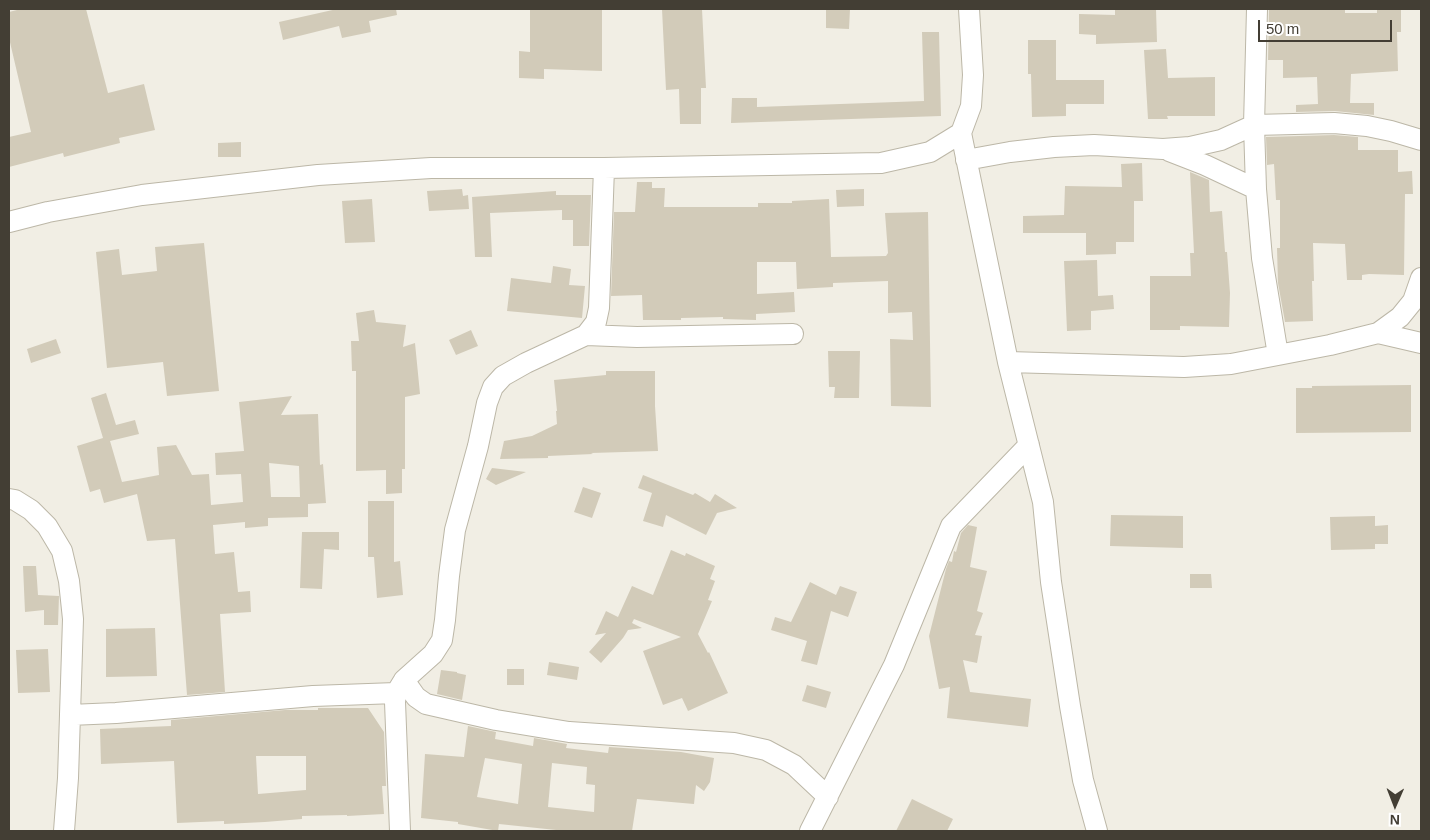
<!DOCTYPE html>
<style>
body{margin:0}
#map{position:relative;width:1430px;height:840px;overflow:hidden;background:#f1eee4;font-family:Helvetica,sans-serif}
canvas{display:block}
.frame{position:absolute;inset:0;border:10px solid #433e34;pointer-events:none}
.north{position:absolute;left:1370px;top:780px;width:50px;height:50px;-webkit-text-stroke:4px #fff;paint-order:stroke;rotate:181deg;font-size:14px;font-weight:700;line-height:20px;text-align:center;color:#433e34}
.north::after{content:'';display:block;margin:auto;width:18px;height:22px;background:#433e34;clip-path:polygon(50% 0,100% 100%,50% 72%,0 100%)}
.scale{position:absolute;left:1258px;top:20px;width:134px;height:22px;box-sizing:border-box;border:2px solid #433e34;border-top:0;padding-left:6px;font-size:15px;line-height:18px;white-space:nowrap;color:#433e34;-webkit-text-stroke:4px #fff;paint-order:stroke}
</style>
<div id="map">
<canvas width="1430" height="840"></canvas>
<div class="frame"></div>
<div class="north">N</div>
<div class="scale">50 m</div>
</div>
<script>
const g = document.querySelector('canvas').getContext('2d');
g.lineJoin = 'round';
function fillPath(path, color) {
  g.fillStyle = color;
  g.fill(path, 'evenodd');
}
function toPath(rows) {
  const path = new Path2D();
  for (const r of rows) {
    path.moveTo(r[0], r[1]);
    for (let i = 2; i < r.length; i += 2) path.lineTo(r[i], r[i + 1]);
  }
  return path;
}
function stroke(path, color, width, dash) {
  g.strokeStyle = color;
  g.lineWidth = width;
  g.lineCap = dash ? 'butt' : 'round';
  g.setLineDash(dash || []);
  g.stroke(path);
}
fillPath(toPath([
 [21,9,86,9,108,93,144,84,155,130,119,138,120,143,64,157,63,153,9,167,9,137,31,132,9,38,9,12],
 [337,9,396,9,397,15,369,21,371,32,342,38,339,26,283,40,279,22],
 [530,9,602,9,602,71,544,69,544,79,519,78,519,51,530,52],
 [662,9,702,9,706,88,701,88,701,124,680,124,679,89,666,90],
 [826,9,850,9,849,29,826,28],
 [1115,9,1156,9,1157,42,1096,44,1096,35,1079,34,1079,14,1115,15],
 [1269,9,1345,9,1345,13,1377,13,1377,9,1401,9,1401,32,1397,32,1398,71,1351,74,1350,103,1374,103,1374,115,1335,111,1296,112,1296,105,1318,104,1317,77,1283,78,1283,60,1268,60],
 [922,32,939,32,941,116,731,123,732,98,757,98,757,107,924,101],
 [1028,40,1056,40,1056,80,1104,80,1104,104,1066,104,1066,116,1032,117,1031,74,1028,74],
 [1166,49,1168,78,1215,77,1215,116,1167,116,1168,119,1148,119,1144,50],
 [1334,135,1358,137,1358,150,1398,150,1398,172,1412,171,1413,194,1405,194,1404,275,1369,274,1362,275,1362,280,1347,280,1345,244,1313,243,1314,281,1312,281,1313,321,1285,322,1278,283,1277,248,1280,248,1280,200,1276,200,1274,164,1267,165,1266,137],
 [241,142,241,157,218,157,218,143],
 [1142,163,1143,201,1134,201,1134,242,1116,242,1116,254,1086,255,1086,233,1023,233,1023,216,1064,215,1065,186,1122,187,1121,164],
 [1190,172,1209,180,1210,212,1222,211,1225,252,1227,252,1230,293,1229,327,1180,326,1180,330,1150,330,1150,276,1191,276,1190,253,1194,253],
 [637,182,652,182,652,188,665,188,664,207,758,207,758,203,792,203,792,201,829,199,831,257,886,256,888,253,885,213,928,212,931,407,891,406,890,339,913,340,912,312,888,313,888,281,833,283,833,287,797,289,796,262,757,262,757,294,794,292,795,312,756,314,756,320,723,319,723,317,681,318,681,320,643,320,642,295,611,296,614,212,635,212],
 [462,189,463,196,468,195,469,209,429,211,427,191],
 [864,189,864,206,837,207,836,190],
 [556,191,556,195,591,195,589,246,573,246,573,220,562,220,562,210,490,213,492,257,475,257,472,197],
 [372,199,375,242,345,243,342,201],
 [204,243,219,391,167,396,163,362,107,368,96,252,119,249,122,275,157,271,155,247],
 [1097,260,1098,296,1113,295,1114,309,1091,311,1091,330,1067,331,1064,261],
 [553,266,571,269,569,285,585,286,582,318,507,311,511,278,551,283],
 [374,310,376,322,406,325,403,347,415,343,420,394,405,397,405,469,402,469,402,493,386,494,386,470,356,471,356,371,352,371,351,341,359,341,356,313],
 [471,330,478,346,456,355,449,340],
 [56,339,61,353,31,363,27,349],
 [828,351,860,351,859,398,834,398,835,387,829,387],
 [606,371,655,371,655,406,658,451,591,453,593,454,548,456,548,458,500,459,504,441,532,436,557,424,556,411,557,411,554,380,606,375],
 [1411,385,1411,432,1296,433,1296,388,1312,388,1312,386],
 [106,393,116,425,135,420,139,434,110,441,122,482,159,475,157,447,176,445,192,475,209,474,211,505,243,502,241,474,216,475,215,453,244,451,239,402,292,396,281,415,318,414,320,465,323,464,326,503,308,504,308,517,268,518,268,526,245,528,245,522,213,525,215,554,234,552,238,592,250,591,251,612,220,614,225,692,187,695,175,539,147,541,137,494,104,503,100,489,90,492,77,446,103,438,91,398],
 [269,463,299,466,300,497,271,497],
 [492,468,526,472,496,485,486,479],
 [643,475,693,495,695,493,710,502,715,494,737,508,717,513,706,535,666,515,663,527,643,521,652,493,638,488],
 [583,487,601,493,592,518,574,512],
 [368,501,394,501,394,562,400,561,403,595,377,598,374,557,368,557],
 [1111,515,1183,516,1183,548,1110,546],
 [1375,516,1375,526,1388,525,1388,544,1375,544,1375,549,1331,550,1330,517],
 [968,525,977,527,970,567,987,571,977,611,983,613,975,635,982,636,977,663,963,660,970,692,1031,699,1028,727,947,718,950,687,939,689,929,636,946,569,949,561,952,562,954,551,956,552,961,533],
 [302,532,339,532,339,550,324,549,322,589,300,588],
 [671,550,685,556,686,553,715,566,710,579,715,581,708,600,712,601,698,634,708,653,709,652,728,693,688,711,682,698,663,705,643,651,681,637,634,619,632,623,642,628,628,630,623,638,601,663,589,652,606,633,595,635,606,611,618,617,632,586,653,595],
 [23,566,36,566,38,595,59,596,58,625,44,625,44,610,25,612],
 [1190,574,1211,574,1212,588,1190,588],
 [810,582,836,595,840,586,857,592,848,617,831,611,817,665,801,661,807,641,771,630,775,617,791,622],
 [155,628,157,676,106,677,106,629],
 [48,649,50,692,18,693,16,650],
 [549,662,579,667,577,680,547,675],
 [507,669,524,669,524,685,507,685],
 [441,670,457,672,457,673,466,675,462,700,437,694],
 [807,685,831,692,826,708,802,701],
 [318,708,368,708,384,732,386,786,382,786,384,814,347,816,347,815,302,816,302,819,265,822,224,824,224,821,177,823,174,761,101,764,100,729,171,726,171,720,285,710,318,710],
 [256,756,306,756,306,790,258,794],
 [468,726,496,732,495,739,533,746,534,738,567,744,566,748,608,753,609,747,681,752,714,758,710,782,704,791,696,785,694,804,637,799,632,831,556,831,556,830,499,824,498,831,458,824,458,822,421,818,425,754,464,757],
 [485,758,522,764,518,804,477,797],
 [552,763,587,767,586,784,595,785,594,812,548,807],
 [912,799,953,819,947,831,896,831]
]), '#d2cbb9');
const minor = toPath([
 [961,133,1008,362,1043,502,1051,582,1070,706,1083,780,1097,831],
 [1169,151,1205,165,1256,189],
 [966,160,1010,152,1054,147,1094,145,1163,149,1190,147,1221,140,1254,125,1257,9],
 [9,222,48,212,142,195,318,175,431,168,604,168,881,163,930,152,961,133,971,106,973,75,969,9],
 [1378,333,1421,343],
 [586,335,637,337,793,334],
 [1278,355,1262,258,1256,189,1254,125,1334,123,1367,126,1391,131,1421,140],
 [1008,362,1184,367,1231,364,1330,345,1378,333,1400,317,1413,301,1421,278],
 [9,499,15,500,31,510,47,526,62,551,69,581,73,619,68,778,64,831],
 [404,680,416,697,426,704,496,720,569,732,734,743,766,750,794,765,828,797],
 [70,715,116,713,313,696,396,693],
 [400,831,395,702,396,693,404,680,433,654,442,640,445,620,449,576,455,530,478,446,487,403,493,387,503,376,526,363,586,335,596,322,599,308,604,168],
 [810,831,894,665,951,526,1029,445]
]);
stroke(minor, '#bcb7a7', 22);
stroke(minor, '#fff', 20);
</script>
